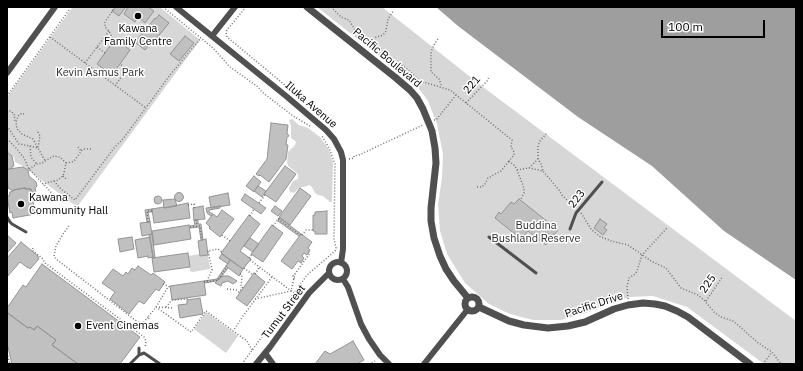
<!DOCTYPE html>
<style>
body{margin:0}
#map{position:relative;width:803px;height:371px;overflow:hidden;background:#fff;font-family:"IBM Plex Sans",sans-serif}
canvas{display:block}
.frame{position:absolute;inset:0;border:8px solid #000;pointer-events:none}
.scale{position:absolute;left:661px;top:20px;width:104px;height:18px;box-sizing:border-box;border:2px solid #000;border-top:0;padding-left:5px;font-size:12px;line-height:14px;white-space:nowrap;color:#000;-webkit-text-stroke:3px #fff;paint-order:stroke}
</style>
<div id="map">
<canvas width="803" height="371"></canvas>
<div class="frame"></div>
<div class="scale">100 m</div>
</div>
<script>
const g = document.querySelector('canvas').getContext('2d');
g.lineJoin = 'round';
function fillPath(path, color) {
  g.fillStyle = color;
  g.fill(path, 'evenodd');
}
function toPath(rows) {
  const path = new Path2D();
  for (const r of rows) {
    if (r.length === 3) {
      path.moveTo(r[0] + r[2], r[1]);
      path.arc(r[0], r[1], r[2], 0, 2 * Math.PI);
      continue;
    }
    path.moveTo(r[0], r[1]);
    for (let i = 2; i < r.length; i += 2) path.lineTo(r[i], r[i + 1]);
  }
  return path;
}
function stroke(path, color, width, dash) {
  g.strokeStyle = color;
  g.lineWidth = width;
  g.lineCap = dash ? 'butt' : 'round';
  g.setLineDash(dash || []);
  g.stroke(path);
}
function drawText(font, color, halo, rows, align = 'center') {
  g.font = font + ' "IBM Plex Sans",sans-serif';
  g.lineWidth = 3;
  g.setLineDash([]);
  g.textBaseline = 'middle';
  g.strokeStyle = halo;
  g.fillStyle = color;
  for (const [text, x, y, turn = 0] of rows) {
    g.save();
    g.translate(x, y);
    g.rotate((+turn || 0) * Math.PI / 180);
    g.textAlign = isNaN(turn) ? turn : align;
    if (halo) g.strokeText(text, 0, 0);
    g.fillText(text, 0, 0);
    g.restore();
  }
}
fillPath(toPath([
 [71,7,160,7,200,40,77,207,23,166,15,162,14,157,7,152,7,97,72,8],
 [317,7,382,7,483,87,796,321,796,364,764,364,687,307,653,296,631,297,613,301,586,313,561,320,533,320,510,314,489,304,465,283,447,254,440,231,438,204,442,178,443,154,437,124,428,101,417,86],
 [292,119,299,125,308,128,320,137,328,148,333,162,332,202,330,202,323,196,318,195,315,193,312,187,309,185,304,187,300,187,294,193,290,192,289,188,293,181,298,179,298,174,288,166,287,162,288,152,295,145,296,142,295,141,291,138,291,126,289,120],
 [200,254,200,256,208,255,210,269,193,272,190,271,188,256],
 [206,312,238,336,226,353,194,329]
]), '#d7d7d7');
fillPath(toPath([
 [436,7,796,7,796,280,724,231,652,166,578,117,458,26]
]), '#9e9e9e');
const building = toPath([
 [116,7,124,7,125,8,119,16,112,11,116,7],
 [128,7,148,7,154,11,145,23,138,17,135,22,124,14,128,7],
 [159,15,169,23,155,40,154,39,145,50,135,42,155,18,156,19,159,15],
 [185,36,194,43,179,61,170,54,185,36],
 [115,39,130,50,112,75,97,64,115,39],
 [271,123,288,125,287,133,289,136,287,137,286,145,288,145,286,159,269,182,260,175,259,176,256,174,267,159,271,123],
 [7,152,12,156,14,166,12,166,12,168,9,169,7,171,7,152],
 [285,166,296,174,276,202,264,194,285,166],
 [23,167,28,170,29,176,36,182,37,186,35,188,36,192,31,192,31,189,25,189,25,188,13,190,13,191,8,188,7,171,9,169,23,167],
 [254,176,261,182,254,192,246,186,254,176],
 [258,186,266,191,262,197,254,191,258,186],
 [25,188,25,189,31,189,35,214,13,218,12,212,10,213,7,196,9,196,10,192,13,191,13,190,25,188],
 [300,188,311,196,290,225,279,217,300,188],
 [179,197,4.5],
 [228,193,230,205,211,208,209,197,228,193],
 [245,194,266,208,261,214,241,200,245,194],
 [158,200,4],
 [175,199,177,206,164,208,163,200,175,199],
 [519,199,558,230,546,245,528,231,521,239,495,218,499,212,501,214,511,202,514,204,519,199],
 [188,203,190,218,154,223,152,209,164,207,164,208,188,203],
 [203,206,205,219,194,220,193,208,203,206],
 [220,206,220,208,209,210,209,212,213,214,211,216,207,213,206,208,220,206],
 [275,206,282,211,278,216,271,211,275,206],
 [152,209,152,212,148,212,150,222,147,222,145,210,152,209],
 [222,210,234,219,220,237,209,228,210,227,206,223,213,214,217,217,222,210],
 [327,211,327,234,315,234,315,231,313,231,313,215,315,215,315,212,327,211],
 [249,215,260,224,240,251,251,259,243,269,221,253,249,215],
 [280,218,301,234,299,236,278,221,280,218],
 [600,219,607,224,604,228,607,230,603,235,594,228,600,219],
 [194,220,198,220,198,224,201,224,203,240,201,240,199,227,190,228,190,226,195,225,194,220],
 [150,222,152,234,142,236,140,223,150,222],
 [189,225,191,239,154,245,152,231,189,225],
 [272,225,283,233,263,262,251,254,272,225],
 [152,234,155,258,152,258,153,257,149,235,152,234],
 [301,234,312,242,308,248,310,250,307,255,304,253,302,256,304,258,301,263,298,261,292,269,281,261,301,234],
 [7,235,16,243,7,253,7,235],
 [132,237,134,249,120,252,118,239,132,237],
 [150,237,153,257,148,258,148,256,138,258,135,240,150,237],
 [250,238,259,244,253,252,244,246,250,238],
 [206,239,208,255,200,256,198,241,206,239],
 [21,242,38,256,38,257,39,259,30,269,28,267,28,268,20,262,7,277,7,258,21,242],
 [188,253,190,267,154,272,152,258,188,253],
 [222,254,230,260,228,264,219,258,222,254],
 [230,260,243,269,239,276,226,266,230,260],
 [42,264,140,337,120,364,78,364,52,345,56,340,37,326,34,330,30,327,28,328,7,313,7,308,23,285,26,287,42,264],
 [138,266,151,275,153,273,165,282,159,291,156,289,144,304,139,301,129,314,110,299,115,292,102,283,113,269,123,276,126,272,128,274,132,268,135,270,138,266],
 [226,266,228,268,221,277,216,281,205,283,204,281,217,279,226,266],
 [254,273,265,282,247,306,236,298,254,273],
 [223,276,229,276,237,281,233,284,228,281,222,283,221,286,215,283,220,278,223,276],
 [204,281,206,295,172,300,170,286,204,281],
 [200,298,203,314,180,318,178,305,187,304,187,300,200,298],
 [8,313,28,328,30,327,34,330,37,326,56,340,52,345,78,364,12,364,7,343,7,315,8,313],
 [353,341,364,360,357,364,348,364,346,363,345,364,315,364,325,351,330,354,353,341]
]);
fillPath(building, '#c0c0c0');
stroke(building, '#949494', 1);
stroke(toPath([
 [163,7,213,48,230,67,258,87,262,92,293,116,310,126],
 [246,7,227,30,226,32,227,37,304,101],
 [331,7,341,17,349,20,355,30,361,33,380,48,386,55,407,69,420,81,450,90,512,140,511,147,514,152,514,155,509,161,515,166,517,170,524,188,524,193,521,199],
 [50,37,146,108],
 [438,39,435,43,431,52,431,72,439,79,442,87],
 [114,41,109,31,105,27,105,22,115,7],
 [367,46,374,38,383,35,386,31,388,19,394,10],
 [97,47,105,53],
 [85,63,109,31],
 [115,86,127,69,120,64],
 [7,96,69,10,69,7],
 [466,103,487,81,489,77],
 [7,113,10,111,12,112,15,116,14,119,16,122],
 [24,114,22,113,18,116,16,122,17,129,22,134,33,139,44,159,46,161],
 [434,120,436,120,456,95],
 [7,126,19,144,30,146,31,157,33,160,37,164],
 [7,139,16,148,24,158,29,169,50,191,54,196],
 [30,146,38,148,40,136,37,130],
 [78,147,81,151],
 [349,159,354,158,354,156,359,155,423,125],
 [538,159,538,146,540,141,547,133],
 [66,163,72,162,75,160,82,150,84,149,91,149],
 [529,168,538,159,541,164,543,171],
 [29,169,37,164,42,163,52,157,54,156,59,157,62,159,66,163,64,173,63,176,58,180,46,183,43,185],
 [517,170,529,168,543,171,559,190,562,195,575,208],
 [63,176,66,179],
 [54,181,61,189,75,200,114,148,123,139,170,75,201,38],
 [477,187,482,187,485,184,488,178,501,171,509,161],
 [259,203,265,195],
 [188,205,194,204,194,208],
 [581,213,591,229,599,236,611,241,628,245,651,261,666,268,681,288,698,295,704,300,715,313,721,317,733,321,738,325,757,342,772,352,781,364],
 [250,216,254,209],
 [278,219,300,235],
 [196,220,197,226],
 [148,222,147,211,152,211],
 [69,226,63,234,56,246,54,256,56,259,135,320,140,323,144,322,148,317],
 [273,226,280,217],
 [190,227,200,226,202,240],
 [222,235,230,241],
 [302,235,306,230,313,230],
 [33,248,32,250,42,258,45,263,144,337,146,341,145,348],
 [249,258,252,254],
 [250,260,294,293],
 [244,268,253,275],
 [240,274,242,275,241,288],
 [255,274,259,268],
 [294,279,293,276,294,274,296,274],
 [207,281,212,270,208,251,218,249,222,252],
 [204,282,218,280,227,267],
 [163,284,170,287],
 [227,289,237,290,239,292,244,286],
 [255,299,291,291,295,274,310,253,309,252],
 [628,299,627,287,629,278,635,274,637,271,642,255,667,228],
 [706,301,723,276],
 [156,307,191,332,206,311,233,331],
 [156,307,174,308],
 [166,307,172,300,187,299,186,297],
 [149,319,148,317,156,307,168,287],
 [252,350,247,341,233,331,243,316,272,277],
 [7,353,10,364],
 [242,364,307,275,335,251,336,248,334,239,335,164,329,148,322,136],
 [369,364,375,361],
 [763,364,772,352]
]), '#727272', 1.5, [1, 2]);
stroke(toPath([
 [7,217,10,222,12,224,26,232],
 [570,229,576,213,602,182],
 [489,237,536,273],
 [139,348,139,355],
 [130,364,139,355,144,353,160,364]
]), '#505050', 3);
stroke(toPath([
 [176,7,286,96,326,130,334,139,341,152,343,160,343,249,341,263],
 [212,36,235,7],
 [7,73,55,7],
 [338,271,9],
 [343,279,348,287,361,324,369,339,380,355,389,364],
 [265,353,273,364],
 [256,364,270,347,309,293,329,273],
 [424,364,468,309]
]), '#505050', 6);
stroke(toPath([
 [307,7,396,78,410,90,417,98,423,109,432,131,435,148,436,163,431,208,431,221,434,238,440,256,446,269,454,281,468,298],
 [472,304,7],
 [479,307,509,321,524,325,548,328,568,326,585,322,614,309,628,305,643,303,655,304,665,306,677,311,688,317,750,364]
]), '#505050', 7);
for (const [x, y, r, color] of [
 [138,16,4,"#000"],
 [21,204,4,"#000"],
 [78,326,4,"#000"]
]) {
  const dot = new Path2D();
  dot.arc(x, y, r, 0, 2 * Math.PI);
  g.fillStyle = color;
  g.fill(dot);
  stroke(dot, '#fff', 1.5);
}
drawText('11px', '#000', '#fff', [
 ["Kawana",138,29,"center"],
 ["Family Centre",138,42,"center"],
 ["Kawana",29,198],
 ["Community Hall",29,211],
 ["Event Cinemas",86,326]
], 'left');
drawText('11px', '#000', '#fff', [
 ["Pacific Boulevard",387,58,40],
 ["221",472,85,-49],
 ["Iluka Avenue",311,105,41],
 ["223",577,199,-53],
 ["225",708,284,-56],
 ["Pacific Drive",594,305,-18],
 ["Tumut Street",284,312,-53]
]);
drawText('11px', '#2e2e2e', '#fff', [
 ["Kevin Asmus Park",100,73],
 ["Buddina",536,226],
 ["Bushland Reserve",536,239]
]);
</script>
